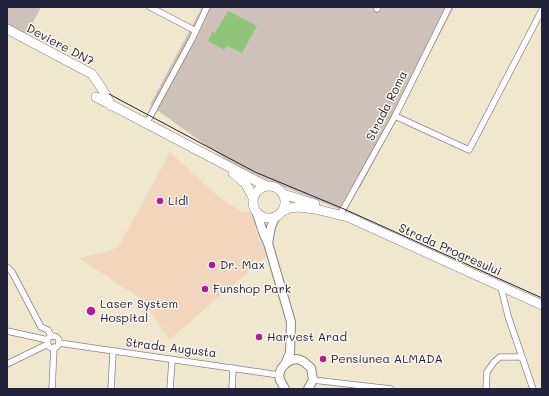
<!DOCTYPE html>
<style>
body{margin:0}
#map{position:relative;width:549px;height:396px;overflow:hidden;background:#f0e8ce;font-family:Mali,sans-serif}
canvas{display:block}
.frame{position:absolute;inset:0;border:8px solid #22223b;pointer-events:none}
</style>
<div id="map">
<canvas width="549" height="396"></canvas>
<div class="frame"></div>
</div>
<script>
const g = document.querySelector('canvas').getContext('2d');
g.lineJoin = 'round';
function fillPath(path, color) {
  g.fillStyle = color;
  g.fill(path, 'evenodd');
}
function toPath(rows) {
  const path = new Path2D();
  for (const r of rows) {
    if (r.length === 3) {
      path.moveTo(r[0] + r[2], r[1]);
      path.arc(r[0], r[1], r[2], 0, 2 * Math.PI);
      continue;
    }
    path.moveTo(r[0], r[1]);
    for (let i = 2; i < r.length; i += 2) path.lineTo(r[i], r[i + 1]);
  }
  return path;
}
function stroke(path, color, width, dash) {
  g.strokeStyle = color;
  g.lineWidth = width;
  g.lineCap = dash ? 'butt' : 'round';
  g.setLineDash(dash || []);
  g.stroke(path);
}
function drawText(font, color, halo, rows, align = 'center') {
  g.font = font + ' Mali,sans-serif';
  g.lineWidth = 3;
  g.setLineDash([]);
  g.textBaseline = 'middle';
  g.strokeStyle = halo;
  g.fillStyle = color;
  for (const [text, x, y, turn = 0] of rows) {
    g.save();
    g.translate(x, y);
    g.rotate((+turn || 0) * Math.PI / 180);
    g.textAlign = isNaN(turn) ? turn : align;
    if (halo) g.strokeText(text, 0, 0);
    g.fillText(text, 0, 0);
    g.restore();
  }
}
fillPath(toPath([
 [170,152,219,197,241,211,253,213,257,236,268,255,170,339,139,298,79,258,109,251,116,248,120,244]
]), '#f1d5bd');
fillPath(toPath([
 [7,7,41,7,25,38,7,29],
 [202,7,454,7,360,188,354,185,339,209,267,180,228,161,150,105]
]), '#cec1ba');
fillPath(toPath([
 [228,11,257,26,242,53,227,46,224,50,208,41,212,32,215,33]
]), '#8ec578');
const street = toPath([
 [150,7,196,31],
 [377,9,378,7],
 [395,116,469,150,542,10],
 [146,124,192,39,207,7],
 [341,213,395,116,449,7],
 [7,267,12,272,41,327,48,330,51,336],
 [501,287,508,316,533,389],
 [7,331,48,340],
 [53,342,6],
 [59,343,279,375],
 [7,364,48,344],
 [313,380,391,389],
 [52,389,54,347],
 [111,389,113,352],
 [170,389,172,360],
 [232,389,233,368],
 [486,389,487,372,494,362,500,357,521,357]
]);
const secondary = toPath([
 [257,214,264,235,268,243,291,322,290,353,285,364],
 [268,243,271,227,275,218],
 [285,389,280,380,279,375,281,369,285,364,291,360,297,359,303,361,311,368,313,380,308,389]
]);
const primary = toPath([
 [7,29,92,74,106,95,111,106],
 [96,97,266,186],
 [233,173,246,184,253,198],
 [269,202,16],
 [283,194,315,204],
 [283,211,289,208,299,207,315,209,348,217,542,305]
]);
stroke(street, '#898584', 7);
stroke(secondary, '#898584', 10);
stroke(primary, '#898584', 10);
stroke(street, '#fff', 5.5);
stroke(secondary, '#fff', 8);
stroke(primary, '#fff', 9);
stroke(toPath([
 [109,94,255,172,344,209,542,298]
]), '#22223b', 1);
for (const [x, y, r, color] of [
 [160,201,4,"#b5179e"],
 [212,265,4,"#b5179e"],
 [205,289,4,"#b5179e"],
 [91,311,5,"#b5179e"],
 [259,337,4,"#b5179e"],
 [323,359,4,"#b5179e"]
]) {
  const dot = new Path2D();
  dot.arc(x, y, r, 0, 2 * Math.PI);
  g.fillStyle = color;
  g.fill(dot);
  stroke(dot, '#fbf7ec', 1.5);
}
drawText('12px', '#22223b', '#fbf7ec', [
 ["Deviere DN7",60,45,28],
 ["Strada Roma",387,106,-63],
 ["Strada Progresului",450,250,24],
 ["Strada Augusta",171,348,7]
]);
drawText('12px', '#22223b', '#fbf7ec', [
 ["Lidl",168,201],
 ["Dr. Max",220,265],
 ["Funshop Park",213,289],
 ["Laser System",100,304],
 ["Hospital",100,318],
 ["Harvest Arad",267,337],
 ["Pensiunea ALMADA",331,359]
], 'left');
</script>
